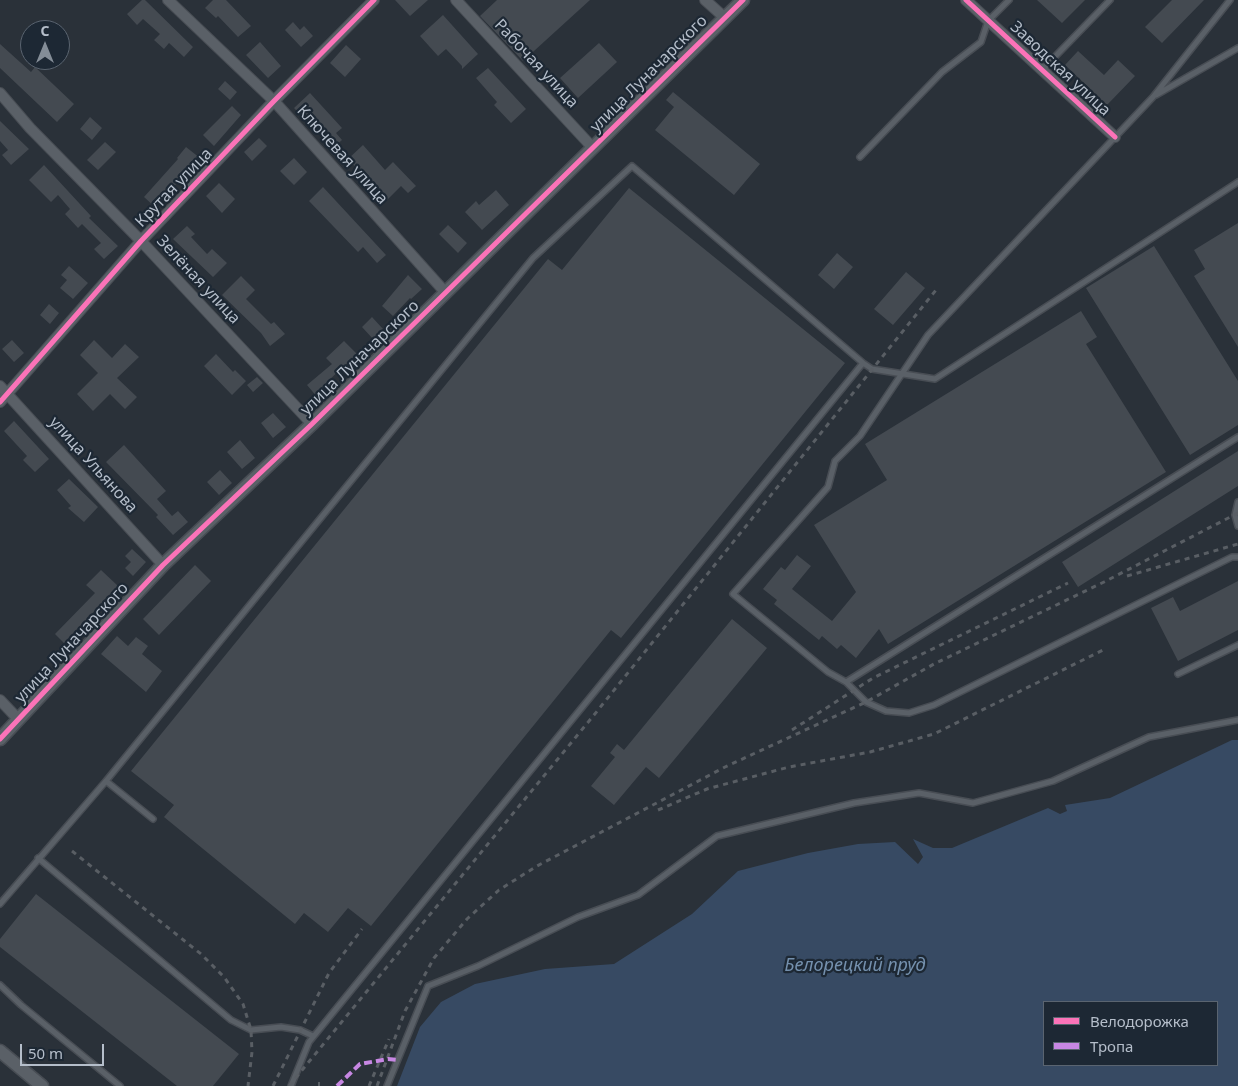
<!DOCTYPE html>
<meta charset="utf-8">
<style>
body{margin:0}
#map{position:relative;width:1238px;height:1086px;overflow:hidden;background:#2a3139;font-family:"Noto Sans",sans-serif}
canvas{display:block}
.legend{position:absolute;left:1043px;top:1001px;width:175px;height:65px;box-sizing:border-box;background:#1d2834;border:1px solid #5a6470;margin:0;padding:6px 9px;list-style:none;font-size:15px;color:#b5beca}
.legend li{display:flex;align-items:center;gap:10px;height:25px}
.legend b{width:25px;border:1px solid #5a6470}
.north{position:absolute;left:20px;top:20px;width:50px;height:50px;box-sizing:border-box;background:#1d2834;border:1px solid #5a6470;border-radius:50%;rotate:0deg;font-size:14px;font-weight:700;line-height:20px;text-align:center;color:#b5beca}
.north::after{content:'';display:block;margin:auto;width:18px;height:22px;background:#848d97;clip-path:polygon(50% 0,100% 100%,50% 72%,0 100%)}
.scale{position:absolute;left:20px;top:1044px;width:84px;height:22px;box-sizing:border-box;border:2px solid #b5beca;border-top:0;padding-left:6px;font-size:15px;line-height:18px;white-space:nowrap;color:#b5beca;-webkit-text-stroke:4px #1d2834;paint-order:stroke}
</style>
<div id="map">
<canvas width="1238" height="1086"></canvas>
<ul class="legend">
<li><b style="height:6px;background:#fb73b8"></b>Велодорожка</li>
<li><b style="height:6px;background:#c787e3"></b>Тропа</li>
</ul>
<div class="north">С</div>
<div class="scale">50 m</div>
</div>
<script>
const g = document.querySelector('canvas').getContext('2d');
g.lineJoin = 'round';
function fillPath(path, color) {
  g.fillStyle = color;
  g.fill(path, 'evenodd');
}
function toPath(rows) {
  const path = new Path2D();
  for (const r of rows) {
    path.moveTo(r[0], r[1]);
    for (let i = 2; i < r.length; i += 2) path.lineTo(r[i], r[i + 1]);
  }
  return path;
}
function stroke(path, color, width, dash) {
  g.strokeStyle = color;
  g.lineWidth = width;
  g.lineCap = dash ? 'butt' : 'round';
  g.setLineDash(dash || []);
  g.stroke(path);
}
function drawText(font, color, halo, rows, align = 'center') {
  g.font = font + ' "Noto Sans",sans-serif';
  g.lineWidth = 4.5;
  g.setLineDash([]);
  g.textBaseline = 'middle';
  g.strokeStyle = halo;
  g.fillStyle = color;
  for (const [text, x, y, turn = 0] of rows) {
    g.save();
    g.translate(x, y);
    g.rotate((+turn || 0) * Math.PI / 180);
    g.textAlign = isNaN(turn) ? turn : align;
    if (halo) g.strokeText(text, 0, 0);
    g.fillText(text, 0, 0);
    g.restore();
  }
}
fillPath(toPath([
 [1232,740,1238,740,1238,1086,397,1086,420,1027,441,1002,475,984,545,969,614,964,692,914,738,871,808,853,858,844,895,842,918,864,923,857,913,839,933,848,952,848,1048,808,1060,814,1067,811,1065,805,1110,798],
 [1044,1002,1217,1002,1217,1065,1044,1065]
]), '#374a63');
fillPath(toPath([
 [142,0,145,0,193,47,184,57,169,43,164,49,154,40,160,34,143,19,137,25,127,14],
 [213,0,226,0,251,26,238,37,218,16,216,18,205,8],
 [395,0,428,0,410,16],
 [497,0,590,0,523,61,480,16],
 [1037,0,1085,0,1062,23],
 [1172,0,1204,0,1162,43,1145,27],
 [443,15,478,54,462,69,462,66,446,49,438,56,420,36],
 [293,22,300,30,304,26,313,36,301,47,285,30],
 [260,42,281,66,268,78,246,55],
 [599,43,617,62,578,98,560,78],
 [0,44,31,72,35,67,74,104,57,122,0,68],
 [346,45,361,59,345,77,330,63],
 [1078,51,1104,75,1118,60,1135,76,1107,105,1065,65],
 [488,68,526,109,511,123,494,105,497,102,476,78],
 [225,81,237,92,230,100,218,89],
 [673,92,760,164,734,195,655,130,674,107,666,100],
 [310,93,342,128,336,133,342,140,333,148,294,108],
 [232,106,241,115,214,146,203,135],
 [90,117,102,128,92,140,80,129],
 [0,121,29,149,11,165,2,155,8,150,0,141],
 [259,138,267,146,252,161,244,152],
 [105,142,116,152,98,170,87,160],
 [363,145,385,170,393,162,416,186,408,193,401,186,386,201,348,159],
 [186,147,200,158,155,207,144,197,178,159,177,158],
 [294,158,307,172,294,185,280,171],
 [44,165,91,216,89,218,118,246,104,259,94,249,101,243,82,224,78,228,65,214,70,209,58,195,51,202,29,180],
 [219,183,235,199,222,213,206,196],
 [323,187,386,255,377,263,363,247,358,252,309,201],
 [629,188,845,363,621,638,611,630,371,926,348,908,328,932,304,913,295,924,164,817,174,805,131,771,548,259,562,270],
 [496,190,509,205,482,230,465,212,476,201,479,205],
 [1238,223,1238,347,1194,276,1205,269,1194,250],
 [448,225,467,243,458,253,439,234],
 [187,226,195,234,191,237,207,254,212,249,227,263,213,277,173,239],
 [1154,246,1238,381,1238,425,1190,455,1086,288],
 [837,253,853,267,834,289,818,275],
 [69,266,88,283,73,299,60,288,67,280,61,275],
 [906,272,925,288,893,325,874,309],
 [408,275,422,289,411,299,410,298,393,316,382,306],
 [241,276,255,290,246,299,271,324,274,322,285,334,270,346,261,333,222,295],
 [49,304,59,313,50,324,40,315],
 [1081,311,1097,337,1086,344,1166,472,888,644,879,629,856,658,841,645,837,649,822,636,819,640,774,604,777,600,763,589,781,567,785,570,797,555,811,566,792,589,832,621,856,592,814,525,887,480,865,444],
 [372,317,383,329,373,339,362,327],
 [12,340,24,353,14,362,2,349],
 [94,340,112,358,125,344,139,357,117,378,137,397,125,409,110,394,93,411,77,394,98,373,80,355],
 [344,341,357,354,328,381,332,386,318,398,307,385,332,364,326,358],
 [216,354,233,372,235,370,246,381,232,395,204,366],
 [257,377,263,383,253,392,247,385],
 [273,413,286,427,273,438,261,423],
 [14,421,49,459,35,472,23,460,27,456,4,431],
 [240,440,255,458,242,469,227,452],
 [124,445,166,491,157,499,172,516,178,511,188,522,173,535,156,517,158,515,106,462],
 [1238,451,1238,486,1078,587,1062,562],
 [220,470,232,483,219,495,207,482],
 [69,479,98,507,84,522,68,508,71,506,57,490],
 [132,549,146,562,133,576,125,568,131,562,125,556],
 [195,565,211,581,159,635,143,619],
 [101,570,118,586,64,643,55,634,95,593,86,585],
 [1238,581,1238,630,1178,661,1151,608,1173,597,1180,611],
 [732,619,767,648,659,778,646,767,614,805,591,786,615,757,610,753,617,744,624,750],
 [117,636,128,646,136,637,148,646,142,654,162,671,146,692,101,654],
 [36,894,239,1054,213,1086,177,1086,0,947,0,939]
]), '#444a51');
const service = toPath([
 [1230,0,1153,97,928,335,860,436,835,461,828,487,733,594,828,672,846,682,1238,437],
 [1043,69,1110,0],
 [1156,95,1238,48],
 [860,157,942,72,981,42,988,21,1009,0],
 [1238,502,1235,515,1238,526],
 [1178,674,1238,645],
 [846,682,866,702,886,711,909,713,934,705,1232,557,1238,557],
 [106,781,533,258,632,166,863,363],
 [38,858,231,1020,251,1030,281,1027,300,1030,313,1036],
 [0,904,106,781,153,819],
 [0,985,21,1005,120,1086],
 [291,1086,309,1042,863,363,872,369,935,379,1238,182],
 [387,1086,428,986,478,966,578,917,638,895,717,836,854,803,919,793,973,803,1053,781,1149,737,1238,720]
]);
const minor = toPath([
 [168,0,274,101,445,292],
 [456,0,593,148],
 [705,0,724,17],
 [966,0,1115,137],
 [0,93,30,128,141,241,312,424],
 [0,386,163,565],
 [0,402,141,241,274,101,374,0],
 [0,700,18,719]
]);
const tertiary = toPath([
 [0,739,163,565,312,424,743,0],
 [0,1051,42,1086]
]);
stroke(service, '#484d54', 8);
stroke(minor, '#484d54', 12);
stroke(tertiary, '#484d54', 15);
stroke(toPath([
 [319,1086,319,1079]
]), '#585e64', 2, [4, 4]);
stroke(service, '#5a6067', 5);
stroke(minor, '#5a6067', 10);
stroke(tertiary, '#5a6067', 12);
stroke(toPath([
 [1127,576,1238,544],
 [792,730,873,678,1068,583],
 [658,810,707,789,789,767,870,752,934,734,1105,649],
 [72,851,201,954,224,977,243,1004,251,1030,252,1052,248,1086],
 [273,1086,329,973,362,929],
 [289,1086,594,715,936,290],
 [369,1086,389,1039],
 [377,1086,405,1011,434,958,467,919,499,890,537,866,725,767,866,702,934,664,1104,582,1238,513]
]), '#595e64', 3, [5, 5]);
stroke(toPath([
 [337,1086,360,1064,388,1059,397,1060]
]), '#c787e3', 4, [8, 4]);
stroke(toPath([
 [966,0,1115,137],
 [0,402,141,241,274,101,374,0],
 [0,739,163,565,312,424,743,0]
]), '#fb73b8', 5);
drawText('16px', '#b5beca', '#1d2834', [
 ["Рабочая улица",536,64,47],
 ["Заводская улица",1060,69,43],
 ["улица Луначарского",649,74,-45],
 ["Ключевая улица",342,155,48],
 ["Крутая улица",174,188,-46],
 ["Зелёная улица",198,280,47],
 ["улица Луначарского",360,358,-44],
 ["улица Ульянова",93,465,48],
 ["улица Луначарского",72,643,-47]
]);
drawText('italic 18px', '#7490ad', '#1d2834', [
 ["Белорецкий пруд",855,966]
]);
</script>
